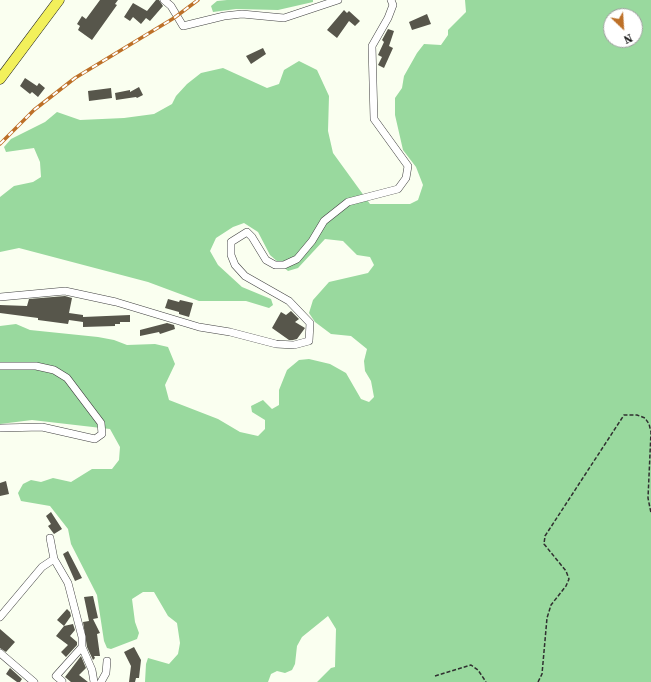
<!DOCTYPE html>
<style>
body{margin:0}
#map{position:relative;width:651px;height:682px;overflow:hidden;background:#fafff0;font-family:"Source Serif 4",serif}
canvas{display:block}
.north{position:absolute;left:603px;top:8px;width:40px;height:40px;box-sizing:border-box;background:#fff;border:1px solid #9f9f9f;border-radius:50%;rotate:155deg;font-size:11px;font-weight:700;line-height:16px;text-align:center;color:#0e0e0e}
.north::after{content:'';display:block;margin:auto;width:14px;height:18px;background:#bd7028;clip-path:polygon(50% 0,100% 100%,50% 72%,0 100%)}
</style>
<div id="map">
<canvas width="651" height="682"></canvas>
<div class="north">N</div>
</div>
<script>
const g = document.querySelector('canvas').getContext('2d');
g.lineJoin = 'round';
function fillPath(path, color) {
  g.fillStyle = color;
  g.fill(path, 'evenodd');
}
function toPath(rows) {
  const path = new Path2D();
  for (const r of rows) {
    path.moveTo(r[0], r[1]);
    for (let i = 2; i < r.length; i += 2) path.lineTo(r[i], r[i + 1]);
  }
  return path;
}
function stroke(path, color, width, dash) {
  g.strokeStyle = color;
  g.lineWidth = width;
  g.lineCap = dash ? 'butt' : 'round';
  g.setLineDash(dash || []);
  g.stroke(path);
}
fillPath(toPath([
 [227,0,313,0,313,2,278,10,236,9,213,12,211,6,217,1],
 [465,0,651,0,651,682,317,682,331,668,335,667,336,629,328,616,302,637,297,646,295,664,292,670,285,673,277,671,271,674,268,682,145,682,146,664,148,658,169,664,178,654,180,643,177,623,168,616,154,592,143,592,132,599,135,622,139,633,137,639,111,649,107,648,104,641,97,595,71,544,68,529,50,506,21,501,18,493,23,484,31,480,41,482,53,478,71,482,92,469,112,469,119,460,120,447,110,429,32,420,0,424,0,326,16,324,30,330,98,337,114,340,127,345,155,344,168,347,175,364,165,385,169,400,218,419,240,432,258,436,265,429,265,420,252,412,251,406,263,400,272,409,279,405,279,390,287,370,299,360,309,359,330,364,346,373,361,399,369,402,374,397,371,381,365,371,364,361,367,349,351,336,331,334,315,322,309,313,313,300,329,282,368,273,374,265,370,257,357,255,343,241,325,239,298,268,288,271,270,255,258,232,244,223,233,227,216,238,210,251,218,265,242,287,271,299,273,305,269,308,246,301,199,301,148,282,19,248,0,252,0,197,14,186,33,182,41,177,40,162,34,148,6,152,4,147,11,139,45,122,57,112,80,120,124,118,154,114,172,104,176,96,187,84,201,73,223,68,267,88,279,84,284,70,299,61,317,70,329,96,328,131,333,153,370,204,410,204,418,200,423,185,416,167,403,150,395,115,395,98,402,88,404,76,417,53,424,44,441,45,448,35,448,30,466,12],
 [611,16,635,16,635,40,611,40]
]), '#99d99e');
fillPath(toPath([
 [100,0,118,0,115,4,117,5,92,40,78,30,80,26,77,24,82,16,86,19],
 [156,0,159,0,163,6,150,21,146,18,141,24,133,17,130,21,124,17,133,3,147,11],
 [344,10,347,13,349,11,360,21,355,26,349,21,337,38,327,30],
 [427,14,431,24,412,30,409,22],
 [388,29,394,31,389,46,393,48,384,68,378,65,382,57,378,55,384,42,382,40],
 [263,48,266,54,251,64,246,56],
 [25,78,37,86,39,83,45,88,38,97,32,92,30,94,20,86],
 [139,87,143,95,137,98,136,97,116,100,115,93,130,90,130,92],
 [111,88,112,98,89,101,88,91],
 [65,296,72,298,69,313,83,315,83,317,130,315,130,322,120,322,120,324,115,324,115,326,83,327,83,322,69,320,68,324,38,320,38,318,0,313,0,305,27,306,29,299],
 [168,299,179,302,180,300,193,303,189,317,179,314,179,312,165,308],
 [291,311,299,319,295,322,305,328,297,339,293,340,289,340,272,328,281,312,286,315],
 [167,323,174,325,175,329,160,334,159,332,140,336,140,330],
 [6,481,9,494,0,496,0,483],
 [51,512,62,529,54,534,48,526,51,524,46,516],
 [68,551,82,578,75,581,63,554],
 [93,596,98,618,93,619,100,633,97,634,100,656,94,656,95,658,93,660,87,647,83,622,89,621,84,597],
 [67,609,70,612,71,616,64,626,57,620],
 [73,624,75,630,70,636,77,642,77,645,66,657,61,652,68,645,56,636,64,626],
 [0,629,15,642,6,652,0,648],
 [134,647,141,660,139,678,136,678,135,682,129,682,131,666,124,652],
 [81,656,86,668,79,675,88,682,71,682,65,677],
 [10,668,22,679,20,682,17,682,6,674]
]), '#57564b');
const minor = toPath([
 [164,0,171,6,183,26,224,16,242,14,284,18,338,0],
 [0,297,65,291,116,302,199,327,230,332,276,344,294,345,309,341,310,323,289,301,245,276,235,265,231,255,231,242,247,232,252,237,266,260,275,265,284,265,297,259,312,241,324,221,348,202,398,189,406,178,408,166,374,119,372,46,388,18,393,5,391,0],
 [0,366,36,366,54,370,67,378,101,423,102,434,95,439,42,427,0,428],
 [50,538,54,559,68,583,82,637,82,647,56,676,62,681],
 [0,617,42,567,54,559],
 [82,647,92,670,94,682],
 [0,653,34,682],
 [101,682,106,673,107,661]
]);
const highway = toPath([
 [0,79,59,0]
]);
stroke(minor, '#414141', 8);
stroke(highway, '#1f1f1f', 11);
stroke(toPath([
 [435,676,471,665,478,670,486,682],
 [538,682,542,674,547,618,551,605,566,586,569,579,566,571,544,544,545,536,624,415,637,415,645,418,649,424,651,432,648,498,651,513]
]), '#303030', 1.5, [4, 2]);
stroke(minor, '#fff', 7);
stroke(highway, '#f2f05b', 10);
const rail = toPath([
 [0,144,34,110,75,78,174,18,198,0]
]);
stroke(rail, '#bd7028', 3.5);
stroke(rail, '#fff', 2, [6]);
</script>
